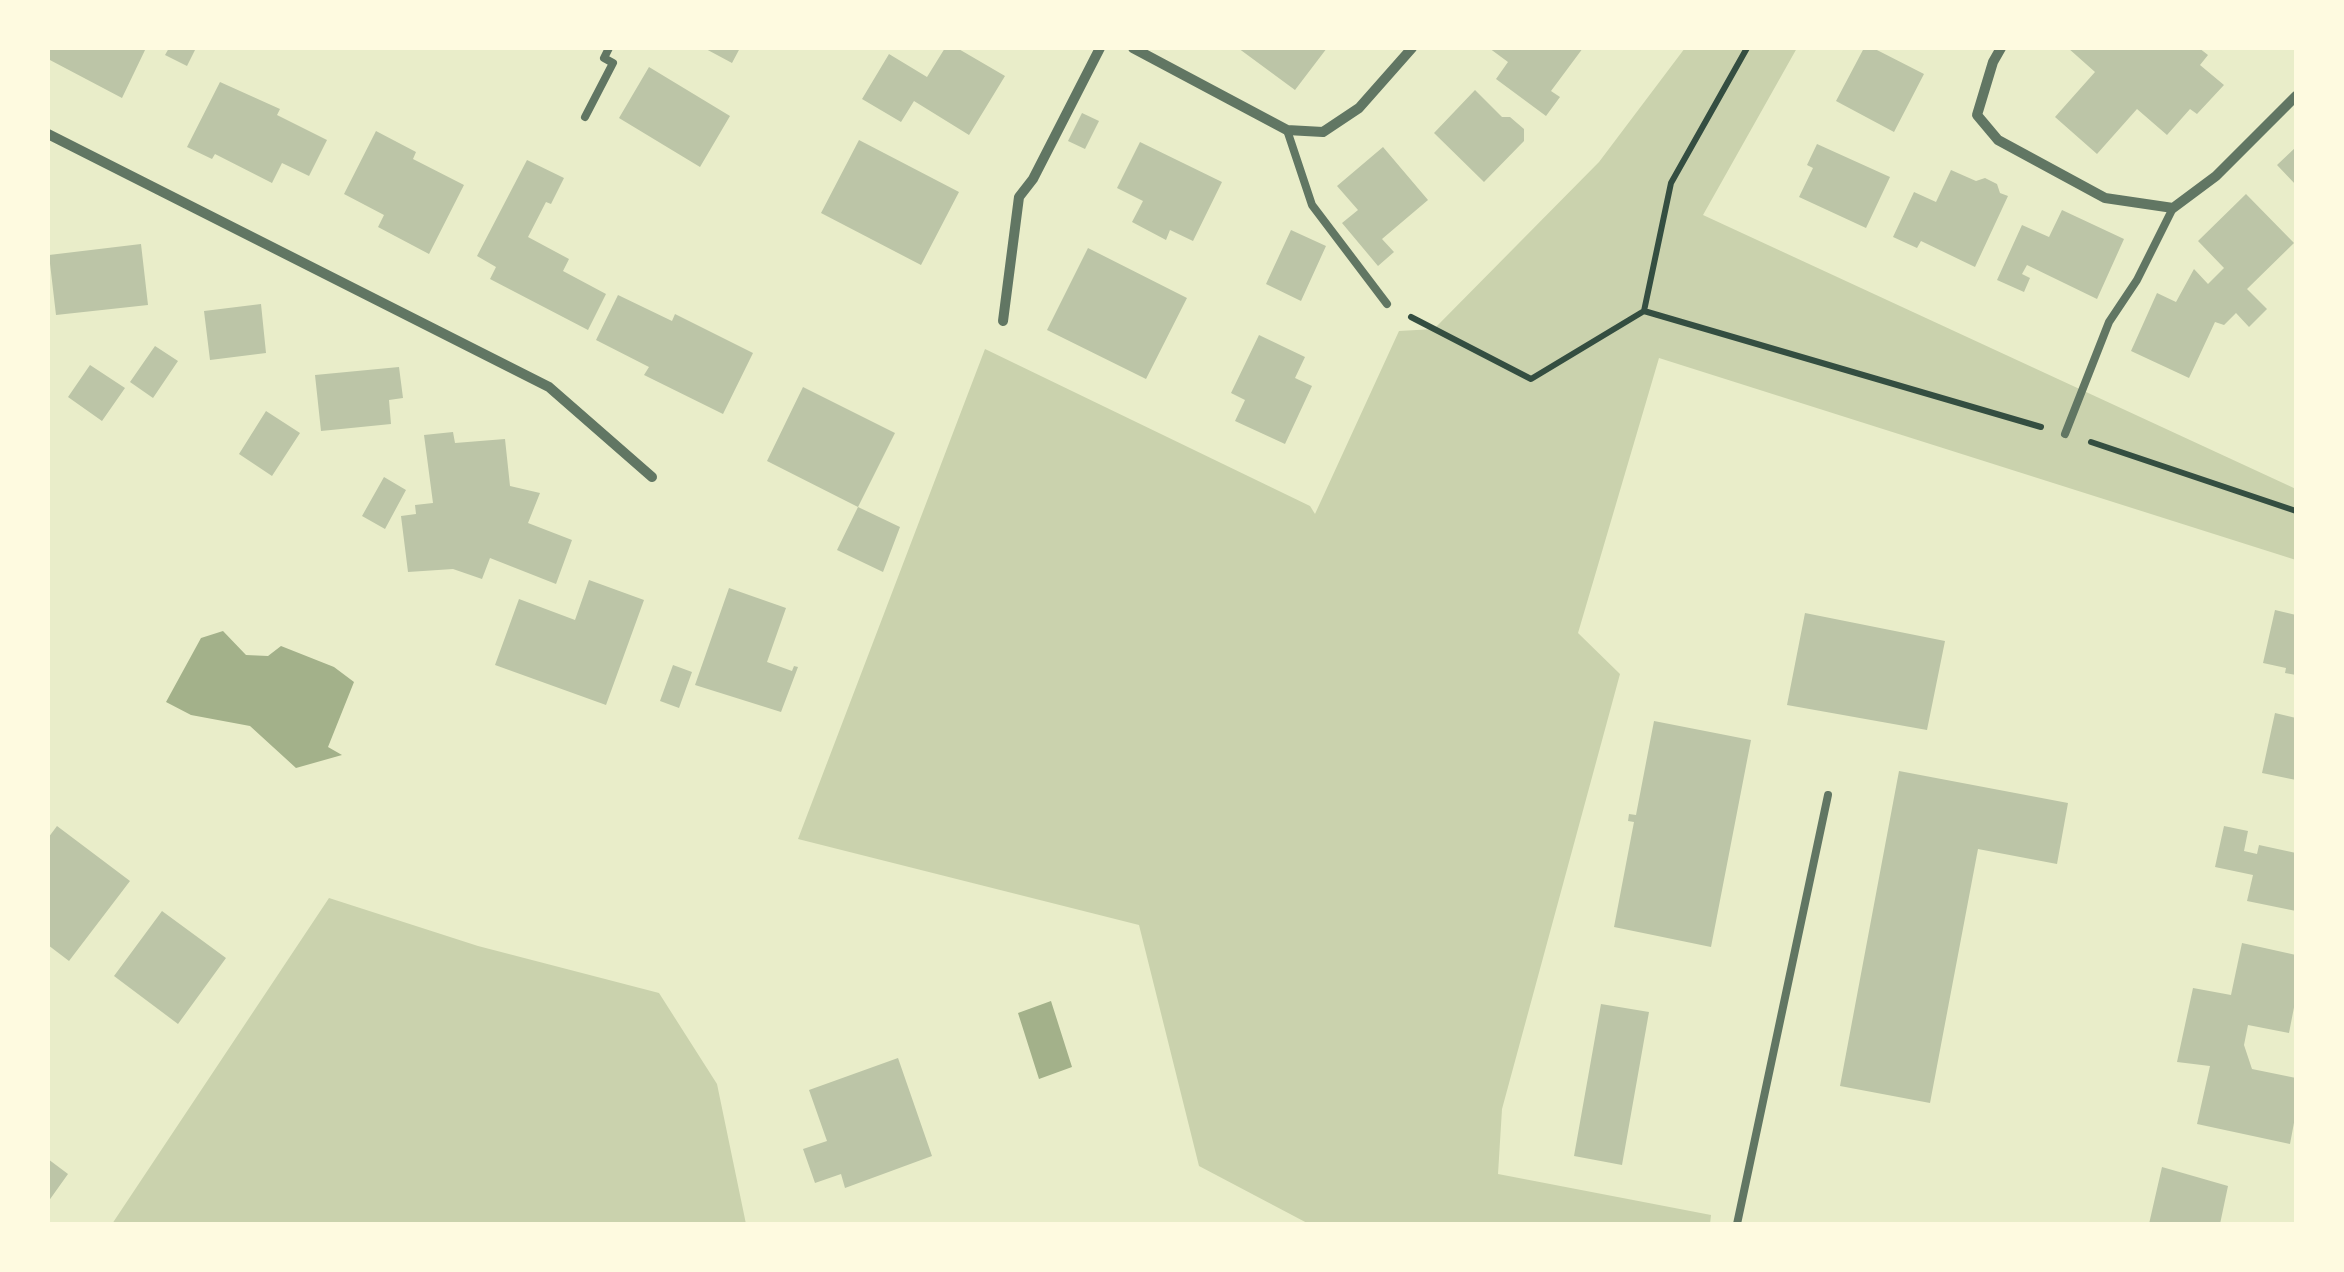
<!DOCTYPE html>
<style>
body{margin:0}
#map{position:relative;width:2344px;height:1272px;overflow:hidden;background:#e9edc9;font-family:Commissioner,sans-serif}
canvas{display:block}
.frame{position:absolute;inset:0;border:50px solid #fefae0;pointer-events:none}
</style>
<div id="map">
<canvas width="2344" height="1272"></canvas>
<div class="frame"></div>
</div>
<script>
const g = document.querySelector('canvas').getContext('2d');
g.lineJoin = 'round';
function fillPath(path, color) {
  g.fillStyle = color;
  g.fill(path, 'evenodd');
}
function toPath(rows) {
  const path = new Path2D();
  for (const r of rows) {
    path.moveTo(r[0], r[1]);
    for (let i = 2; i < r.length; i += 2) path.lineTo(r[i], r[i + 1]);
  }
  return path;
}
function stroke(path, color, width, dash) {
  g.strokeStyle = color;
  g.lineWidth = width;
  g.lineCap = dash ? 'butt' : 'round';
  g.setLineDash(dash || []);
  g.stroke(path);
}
fillPath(toPath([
 [1685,48,1797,48,1703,215,2296,489,2296,560,1659,358,1578,633,1620,674,1502,1109,1498,1174,1711,1215,1710,1224,1309,1224,1199,1166,1139,925,798,839,985,349,1310,506,1315,514,1399,331,1434,329,1599,162],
 [329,898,478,946,659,993,717,1084,746,1224,112,1224]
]), '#cad2ad');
fillPath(toPath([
 [223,631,246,655,268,656,281,646,334,667,354,682,328,747,342,755,296,768,250,726,191,715,166,702,201,638],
 [1051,1001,1072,1067,1039,1079,1018,1013]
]), '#a3b18a');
fillPath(toPath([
 [48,48,146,48,122,98,48,59],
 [169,48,196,48,187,66,165,55],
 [704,48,740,48,732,63],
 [945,48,957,48,1005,76,969,135,914,101,901,122,862,99,889,54,927,77],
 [1238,48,1327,48,1295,90],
 [1489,48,1583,48,1551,91,1560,97,1546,116,1496,79,1508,62],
 [1864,48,1873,48,1924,74,1894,132,1836,101],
 [2068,48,2199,48,2208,55,2200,65,2224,85,2197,114,2190,109,2167,135,2137,109,2097,154,2055,117,2095,72],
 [649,67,730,116,700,167,619,118],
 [220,82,280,109,277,115,327,140,309,176,282,163,272,183,215,154,212,159,187,147],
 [1475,90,1502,117,1510,117,1524,129,1524,141,1484,182,1434,133],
 [1082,113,1099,121,1085,149,1068,141],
 [376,131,416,152,413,159,464,185,429,254,378,227,384,215,344,194],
 [859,140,959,192,921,265,821,213],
 [1140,142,1222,182,1193,241,1170,230,1166,240,1132,222,1143,201,1117,188],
 [1817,144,1890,177,1866,228,1799,197,1813,168,1807,165],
 [1383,147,1428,200,1382,239,1394,252,1378,266,1342,223,1358,210,1337,186],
 [2296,147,2296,185,2277,165],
 [527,160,564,178,551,204,546,202,528,237,569,259,563,271,606,294,588,330,490,279,496,267,477,256],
 [1951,170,1976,181,1985,178,1997,184,2000,193,2008,196,1975,267,1921,241,1917,248,1893,237,1914,192,1936,202],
 [2246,194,2294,243,2247,289,2267,309,2249,327,2236,313,2224,325,2215,322,2189,378,2131,351,2157,293,2176,302,2194,269,2208,284,2224,268,2198,241],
 [2062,210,2124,239,2097,299,2027,265,2022,274,2030,278,2024,292,1997,280,2022,225,2049,237],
 [1291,230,1326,246,1301,301,1266,284],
 [141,244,148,305,56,315,49,255],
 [1088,248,1187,298,1146,379,1047,330],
 [618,295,672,321,675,314,753,353,723,414,644,375,649,367,596,340],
 [261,304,266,353,210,360,204,311],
 [1259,335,1305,357,1295,378,1312,386,1285,444,1235,421,1245,400,1231,393],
 [155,346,178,361,153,398,130,382],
 [90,365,125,388,102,421,68,397],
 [399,367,403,398,389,400,391,424,321,431,315,375],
 [803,387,895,433,858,507,767,461],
 [266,411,300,433,272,476,239,454],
 [453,432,455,443,505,439,510,486,540,493,528,523,572,540,556,584,490,558,482,579,453,569,408,572,401,516,416,514,415,505,433,503,424,435],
 [384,477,406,490,385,529,362,516],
 [858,507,900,527,883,572,837,550],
 [589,580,644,600,606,705,495,665,519,599,575,620],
 [729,588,786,608,767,662,792,671,794,666,798,667,781,712,695,685],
 [2275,610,2296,615,2296,675,2285,673,2286,668,2263,663],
 [1805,613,1945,641,1927,730,1787,705],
 [673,665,692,672,679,708,660,701],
 [2275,713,2296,718,2296,780,2262,773],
 [1654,721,1751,740,1711,947,1614,927,1634,822,1628,821,1629,814,1636,815],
 [1899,771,2068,803,2057,864,1978,849,1930,1103,1840,1086],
 [57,826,130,881,69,961,48,945,48,838],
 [2224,826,2248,831,2244,851,2257,854,2259,845,2296,853,2296,911,2247,901,2253,875,2215,867],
 [162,911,226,958,178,1024,114,976],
 [2242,943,2296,955,2296,997,2289,1033,2248,1025,2244,1045,2252,1069,2296,1078,2296,1112,2290,1144,2197,1124,2210,1066,2177,1062,2193,988,2231,995],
 [1601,1004,1649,1012,1622,1165,1574,1156],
 [898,1058,932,1156,845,1188,841,1174,815,1183,803,1149,827,1141,809,1090],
 [48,1159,68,1174,48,1202],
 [2162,1167,2228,1186,2220,1224,2149,1224]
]), '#bcc5a7');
stroke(toPath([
 [1747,48,1671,183,1644,311,2041,427],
 [1411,317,1531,379,1644,311],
 [2091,442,2296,511]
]), '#344e41', 6);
stroke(toPath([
 [585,117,613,63,604,58,609,48],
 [1287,130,1312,205,1387,304],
 [2065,434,2109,322,2137,280,2173,208],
 [1737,1224,1828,795]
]), '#617663', 8);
stroke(toPath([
 [1133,48,1287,130,1323,132,1359,108,1412,48],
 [2001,48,1993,62,1977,115,1998,140,2105,198,2173,208,2216,176,2296,96],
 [48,134,549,387,652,477],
 [1003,321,1019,197,1033,179,1100,48]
]), '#617663', 10);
</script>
